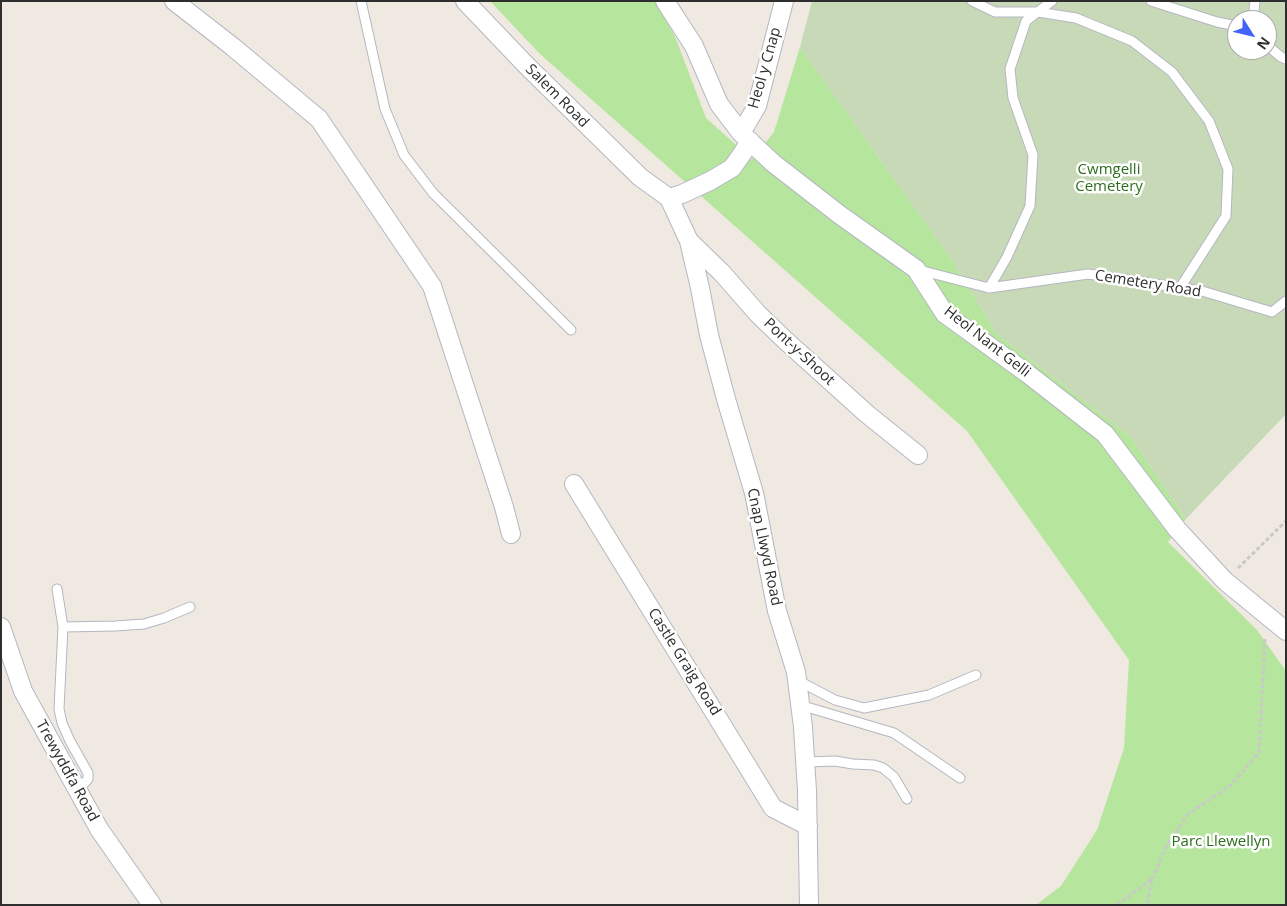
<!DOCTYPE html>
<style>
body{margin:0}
#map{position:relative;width:1287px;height:906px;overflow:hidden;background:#efe9e1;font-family:"Open Sans",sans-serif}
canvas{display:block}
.frame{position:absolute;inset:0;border:2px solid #2e2e2e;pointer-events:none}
.north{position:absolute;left:1227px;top:10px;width:50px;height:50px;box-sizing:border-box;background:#fff;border:1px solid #ababab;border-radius:50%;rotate:126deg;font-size:14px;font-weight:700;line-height:20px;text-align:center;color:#2e2e2e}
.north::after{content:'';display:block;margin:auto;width:18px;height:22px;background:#4264fb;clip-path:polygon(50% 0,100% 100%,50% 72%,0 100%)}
</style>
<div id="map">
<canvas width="1287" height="906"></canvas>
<div class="frame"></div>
<div class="north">N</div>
</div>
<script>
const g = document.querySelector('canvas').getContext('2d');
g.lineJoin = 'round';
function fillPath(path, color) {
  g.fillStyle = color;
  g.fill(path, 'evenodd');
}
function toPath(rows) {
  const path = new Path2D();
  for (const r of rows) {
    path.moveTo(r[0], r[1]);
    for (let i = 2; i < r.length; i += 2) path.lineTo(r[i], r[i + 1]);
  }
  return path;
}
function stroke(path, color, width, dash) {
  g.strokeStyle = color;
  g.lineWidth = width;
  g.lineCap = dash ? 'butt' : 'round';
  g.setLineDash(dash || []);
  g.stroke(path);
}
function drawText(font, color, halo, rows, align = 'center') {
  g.font = font + ' "Open Sans",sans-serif';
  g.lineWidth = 5;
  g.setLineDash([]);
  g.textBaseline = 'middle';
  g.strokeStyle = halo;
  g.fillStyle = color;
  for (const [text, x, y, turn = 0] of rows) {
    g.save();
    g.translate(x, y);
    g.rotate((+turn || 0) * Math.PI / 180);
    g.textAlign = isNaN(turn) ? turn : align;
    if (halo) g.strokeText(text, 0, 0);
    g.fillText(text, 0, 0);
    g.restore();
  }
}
fillPath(toPath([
 [490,1,657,1,676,39,706,118,752,159,774,132,800,47,952,260,997,334,1131,437,1186,519,1168,542,1257,630,1286,671,1286,905,1036,905,1061,886,1097,830,1124,748,1129,660,967,431,540,54]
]), '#b6e59e');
fillPath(toPath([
 [812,1,1286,1,1286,414,1186,519,1131,437,997,334,952,260,800,47],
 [1237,20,1267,20,1267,50,1237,50]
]), '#c8d9b8');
const service = toPath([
 [361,1,385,109,404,155,433,193,571,330],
 [972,1,995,12,1038,12,1076,18,1132,41,1172,72,1209,121,1228,169,1226,216,1180,288],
 [1151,1,1217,22,1237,26],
 [1255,1,1254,12,1256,20],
 [1267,45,1281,57,1286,59],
 [919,270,989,288,1088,274,1202,291,1272,312,1286,301],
 [989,288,1007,257,1030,206,1033,155,1013,98,1010,69,1026,21,1052,1],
 [57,589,63,627,59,709,62,723,70,741,88,773,88,779,78,790],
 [63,627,115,626,144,624,164,618,190,607],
 [797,680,835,700,864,708,929,695,976,675],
 [800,705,894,733,960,778],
 [805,762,835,761,853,764,874,765,883,768,894,777,907,799]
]);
const minor = toPath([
 [174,1,233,47,319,119,432,286,504,507,511,534],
 [465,1,526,65,640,177,669,198,682,194,710,181,732,168,742,154,750,141],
 [665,1,694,46,719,104,741,133,773,163,840,215,916,269,945,314,1028,374,1105,434,1177,529,1225,581,1286,631],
 [741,133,757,106,784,1],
 [669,198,689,241,700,288,709,335,726,399,754,493,777,611,796,672,803,727,807,791,809,905],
 [689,241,722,273,758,314,786,341,867,414,918,455],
 [574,484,773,808,808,826],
 [1,627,23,691,99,829,152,905]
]);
stroke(service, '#b4b7c1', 11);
stroke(minor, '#b4b7c1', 20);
stroke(toPath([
 [1238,568,1286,521],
 [1152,879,1166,847,1188,814,1231,785,1259,753,1265,639],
 [1117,905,1152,879,1147,905]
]), '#c9c9c9', 3, [4, 2.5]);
stroke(service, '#fff', 9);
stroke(minor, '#fff', 18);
drawText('15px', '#2e2e2e', '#fff', [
 ["Heol y Cnap",765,68,-74],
 ["Salem Road",557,96,45],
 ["Cemetery Road",1148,284,9],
 ["Heol Nant Gelli",987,342,38],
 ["Pont-y-Shoot",799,352,43],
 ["Cnap Llwyd Road",764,547,78],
 ["Castle Graig Road",684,662,58],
 ["Trewyddfa Road",67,771,61]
]);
drawText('15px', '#2c6e1b', '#fff', [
 ["Cwmgelli",1109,170],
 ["Cemetery",1109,187],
 ["Parc Llewellyn",1221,842]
]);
</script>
